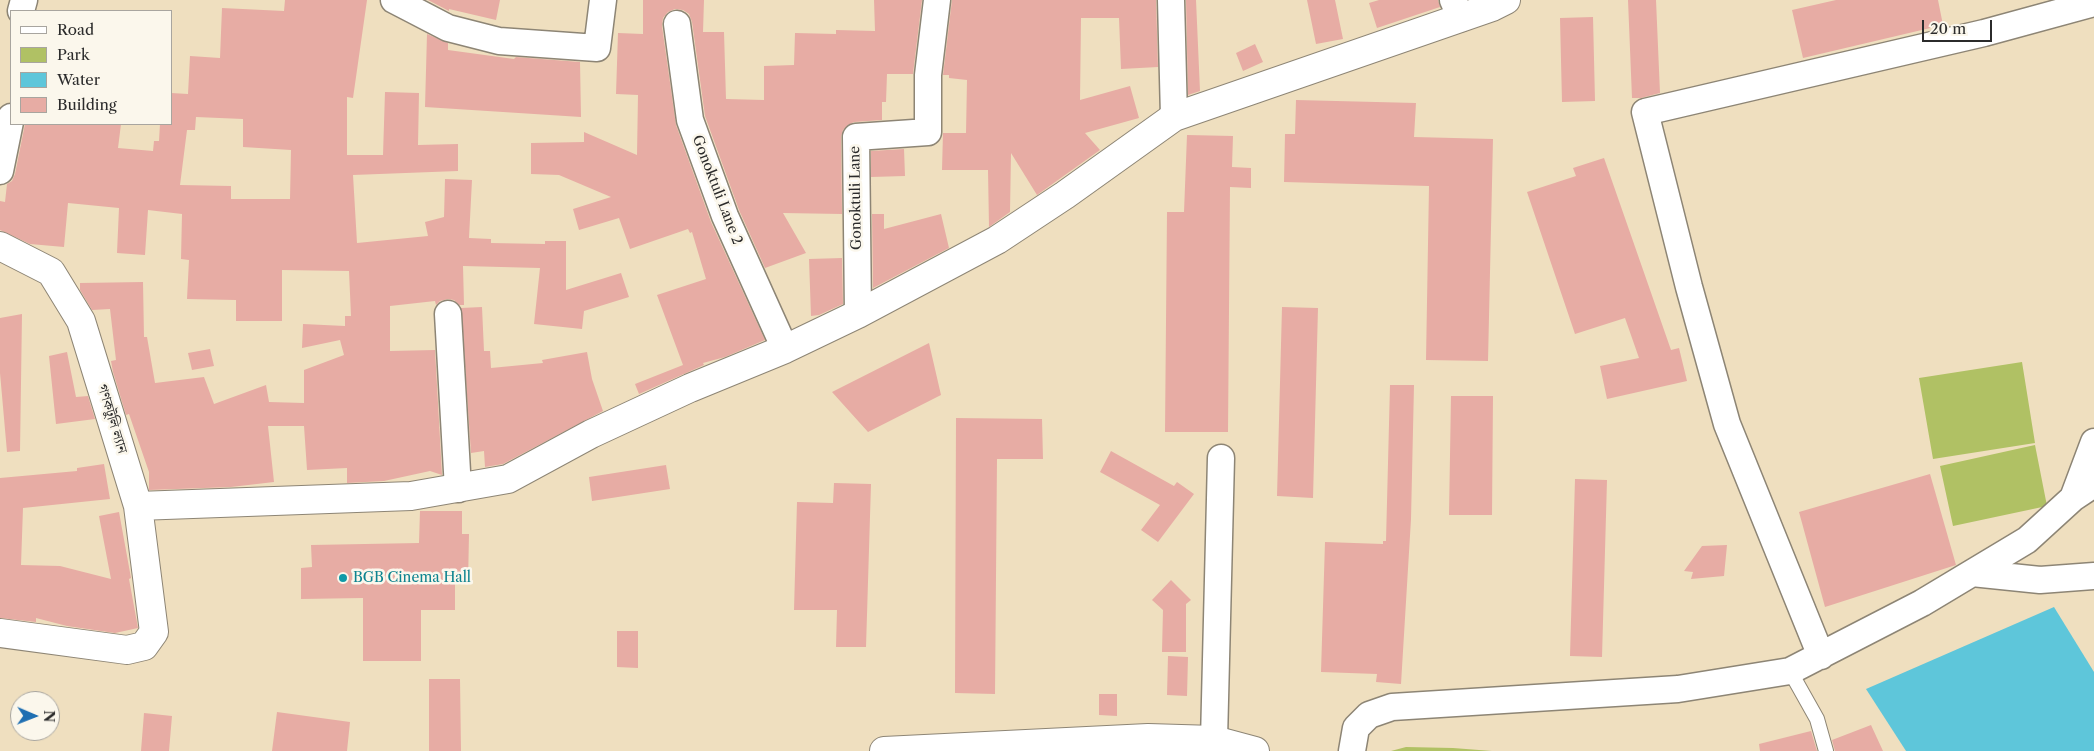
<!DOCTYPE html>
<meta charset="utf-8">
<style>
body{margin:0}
#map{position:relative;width:2094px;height:751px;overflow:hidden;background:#efdfbf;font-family:"Libre Caslon Text",serif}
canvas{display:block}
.legend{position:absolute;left:10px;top:10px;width:162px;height:115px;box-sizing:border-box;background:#fbf7ec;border:1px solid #a8a59f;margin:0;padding:6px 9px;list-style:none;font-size:15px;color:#2b2b2b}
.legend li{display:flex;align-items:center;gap:10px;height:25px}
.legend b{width:25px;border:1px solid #a8a59f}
.north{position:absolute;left:10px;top:691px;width:50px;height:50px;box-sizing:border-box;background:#fbf7ec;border:1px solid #a8a59f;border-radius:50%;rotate:91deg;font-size:14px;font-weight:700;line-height:20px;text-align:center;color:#2b2b2b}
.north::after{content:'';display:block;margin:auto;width:18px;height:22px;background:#1f6fb2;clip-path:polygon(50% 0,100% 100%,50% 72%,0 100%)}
.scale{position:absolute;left:1922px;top:20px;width:70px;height:22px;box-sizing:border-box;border:2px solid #2b2b2b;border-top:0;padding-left:6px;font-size:15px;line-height:18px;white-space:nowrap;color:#2b2b2b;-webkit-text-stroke:4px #fbf7ec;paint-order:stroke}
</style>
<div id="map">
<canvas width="2094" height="751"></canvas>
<ul class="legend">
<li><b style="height:6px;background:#fff"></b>Road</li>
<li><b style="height:14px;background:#b0c164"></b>Park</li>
<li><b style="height:14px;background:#5ec6da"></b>Water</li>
<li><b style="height:14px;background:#e7aca4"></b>Building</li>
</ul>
<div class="north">N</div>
<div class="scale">20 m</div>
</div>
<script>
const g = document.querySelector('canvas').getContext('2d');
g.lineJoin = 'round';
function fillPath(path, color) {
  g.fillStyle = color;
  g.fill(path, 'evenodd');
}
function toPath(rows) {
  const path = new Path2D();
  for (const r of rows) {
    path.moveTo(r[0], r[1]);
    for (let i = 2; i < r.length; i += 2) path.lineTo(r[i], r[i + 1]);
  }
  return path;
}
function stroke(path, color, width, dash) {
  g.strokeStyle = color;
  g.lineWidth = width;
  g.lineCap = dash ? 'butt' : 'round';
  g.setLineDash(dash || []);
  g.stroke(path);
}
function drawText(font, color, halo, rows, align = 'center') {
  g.font = font + ' "Libre Caslon Text","Noto Serif Bengali",serif';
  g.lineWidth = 5;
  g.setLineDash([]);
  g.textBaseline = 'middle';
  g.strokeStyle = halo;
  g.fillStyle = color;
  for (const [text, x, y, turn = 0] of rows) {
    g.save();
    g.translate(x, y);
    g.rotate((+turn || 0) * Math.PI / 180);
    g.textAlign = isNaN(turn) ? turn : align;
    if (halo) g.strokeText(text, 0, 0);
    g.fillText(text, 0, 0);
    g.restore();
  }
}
fillPath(toPath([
 [2022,362,2035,443,1933,459,1919,378],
 [2035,445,2047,506,1953,526,1940,466],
 [1406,747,1453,748,1492,751,1391,751]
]), '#b0c164');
fillPath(toPath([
 [2054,607,2094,672,2094,751,1906,751,1866,689]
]), '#5ec6da');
fillPath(toPath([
 [285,0,367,0,353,98,347,97,347,155,383,155,385,92,419,93,418,145,458,144,458,171,353,175,357,243,428,236,425,222,444,217,445,179,472,180,469,238,491,239,491,243,545,244,545,241,566,241,566,290,621,273,629,297,584,311,582,329,534,324,540,268,463,266,464,305,459,305,454,300,448,299,440,301,436,305,435,301,390,306,390,351,435,350,442,475,430,471,384,481,347,483,347,468,307,470,304,426,268,426,274,482,231,487,149,490,149,472,129,414,126,415,113,372,111,361,116,360,110,309,92,310,80,290,80,283,143,282,144,337,147,337,155,383,204,377,214,404,266,385,269,402,304,403,304,370,344,355,340,340,302,348,303,324,345,326,345,316,351,316,349,271,282,270,282,321,236,321,236,300,187,299,189,260,181,259,182,214,148,210,145,255,117,253,119,208,68,203,64,247,30,244,0,230,0,201,5,202,7,184,12,181,15,174,25,124,121,124,118,148,153,151,154,141,159,141,160,124,171,124,171,93,188,94,190,56,220,58,222,8,284,11],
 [196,117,243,119,243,147,291,150,290,199,231,199,231,186,180,185,187,130,195,130],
 [428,0,500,0,496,20,449,9,449,11],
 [643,0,704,0,703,32,724,32,726,99,764,100,764,66,794,65,795,33,836,34,836,30,875,31,874,0,922,0,913,74,887,74,886,102,882,102,882,120,854,122,848,125,843,130,841,137,842,214,783,213,806,253,765,268,739,210,705,116,692,22,689,14,683,10,675,9,668,12,663,18,662,26,676,125,711,222,765,340,725,357,703,363,704,365,639,394,635,384,683,365,657,295,706,279,692,232,690,233,688,229,630,249,619,218,579,230,573,209,611,197,559,175,531,174,531,143,584,142,584,132,637,155,638,95,616,94,618,33,643,34],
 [952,0,1156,0,1158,67,1121,69,1119,18,1081,18,1080,100,1130,86,1139,118,1085,133,1100,150,1037,195,1011,153,1010,212,989,227,988,170,942,170,943,133,966,133,967,80,949,78,949,75,943,75],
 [1186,0,1196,0,1200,91,1188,95],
 [1307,0,1335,0,1343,39,1316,44],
 [1379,0,1438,0,1440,7,1377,28,1369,3],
 [1628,0,1656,0,1660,93,1641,98,1632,98],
 [1836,0,1938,0,1943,25,1803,58,1792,10],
 [1593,17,1595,101,1562,102,1560,18],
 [427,34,448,43,448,50,514,59,516,57,580,62,581,117,425,107],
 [1255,44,1263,62,1243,71,1236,53],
 [1296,100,1416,103,1414,137,1493,139,1488,361,1426,360,1429,186,1284,182,1285,134,1295,134],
 [1187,135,1233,136,1232,167,1251,168,1251,188,1230,187,1228,432,1165,432,1167,212,1184,212],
 [904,149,905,176,871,177,871,151],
 [1604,158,1671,350,1679,348,1687,381,1607,399,1600,366,1639,358,1625,318,1575,334,1527,192,1576,176,1573,168],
 [872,214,884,214,884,229,941,214,949,248,873,288],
 [842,258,843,304,819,315,811,316,809,259],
 [482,307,484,351,490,351,491,368,543,363,542,360,587,352,592,379,603,411,503,464,485,467,484,451,471,453,461,308],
 [1282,307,1318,308,1313,498,1277,496],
 [22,314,20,451,7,452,0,373,0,318],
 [929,343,941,395,868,432,832,392],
 [210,349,214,366,192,370,188,353],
 [67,352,76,397,88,396,95,419,56,424,49,356],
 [1390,385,1414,385,1411,519,1401,684,1376,682,1377,674,1321,672,1325,542,1383,544,1383,541,1386,541],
 [1451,396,1493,396,1492,515,1449,515],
 [956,418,1042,419,1043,459,997,459,995,694,955,693],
 [1111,451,1174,486,1177,482,1194,494,1158,542,1141,530,1160,505,1100,472],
 [104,464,110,499,23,508,21,565,60,566,111,579,99,516,119,512,131,578,129,579,138,628,115,633,67,626,36,618,36,622,0,618,0,478,77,471,77,468],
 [666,465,670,489,592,501,589,477],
 [1930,474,1956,565,1825,607,1799,512],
 [1575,479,1607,480,1602,657,1570,656],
 [834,483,871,484,866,647,836,647,837,610,794,610,797,502,833,503],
 [420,511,462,511,462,534,469,534,468,584,455,584,455,610,421,610,421,661,363,661,363,598,301,599,301,568,312,567,311,545,419,543],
 [1727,545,1724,576,1691,579,1693,572,1684,571,1702,546],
 [1171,580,1191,600,1186,604,1186,652,1162,652,1163,610,1152,600],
 [617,631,638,631,638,668,617,667],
 [1168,656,1188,657,1187,696,1167,695],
 [429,679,460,679,461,751,429,751],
 [1099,694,1117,694,1117,716,1099,715],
 [277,712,350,722,347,751,272,751],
 [144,713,172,716,169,751,141,751],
 [1871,725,1883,751,1835,751,1832,740],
 [1811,731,1817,751,1760,751,1759,744]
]), '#e7aca4');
const lane = toPath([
 [1790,671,1817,719,1826,751]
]);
const street = toPath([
 [394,0,448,28,499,41,597,48,603,0],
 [1171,0,1174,117],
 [1453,0,1461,18],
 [21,11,24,0],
 [677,24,690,120,725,216,785,349],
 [0,171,11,117],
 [448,314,458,489],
 [858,314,856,137,928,132,928,75,937,0],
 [2073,498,2094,442],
 [1972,573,2040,580,2094,576],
 [1821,656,1727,424,1689,287,1645,112,1984,33,2094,3],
 [1214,740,1221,458],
 [1352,751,1356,728,1369,715,1392,707,1678,689,1790,671,1922,603,2027,540,2073,498,2094,484]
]);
const secondary = toPath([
 [0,246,51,272,81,321,138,506,154,632,144,646,127,650,0,633],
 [138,506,411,496,508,479,591,434,690,388,785,349,858,314,997,240,1065,195,1174,117,1492,7,1506,0],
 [884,751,1148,738,1214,740,1255,751]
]);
stroke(lane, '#8d8575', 16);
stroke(street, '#8d8575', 29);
stroke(secondary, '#8d8575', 30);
stroke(lane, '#fff', 14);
stroke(street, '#fff', 26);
stroke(secondary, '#fff', 28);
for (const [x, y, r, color] of [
 [343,578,5,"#0f9aa8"]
]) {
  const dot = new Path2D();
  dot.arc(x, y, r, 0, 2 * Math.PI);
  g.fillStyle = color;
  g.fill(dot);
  stroke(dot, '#fbf7ec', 2);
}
drawText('14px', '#2b2b2b', '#fbf7ec', [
 ["Gonoktuli Lane 2",717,190,69],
 ["Gonoktuli Lane",856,198,-91],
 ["গণকটুলি ল্যান",112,419,73]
]);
drawText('14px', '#0d838f', '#fbf7ec', [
 ["BGB Cinema Hall",353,578]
], 'left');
</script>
